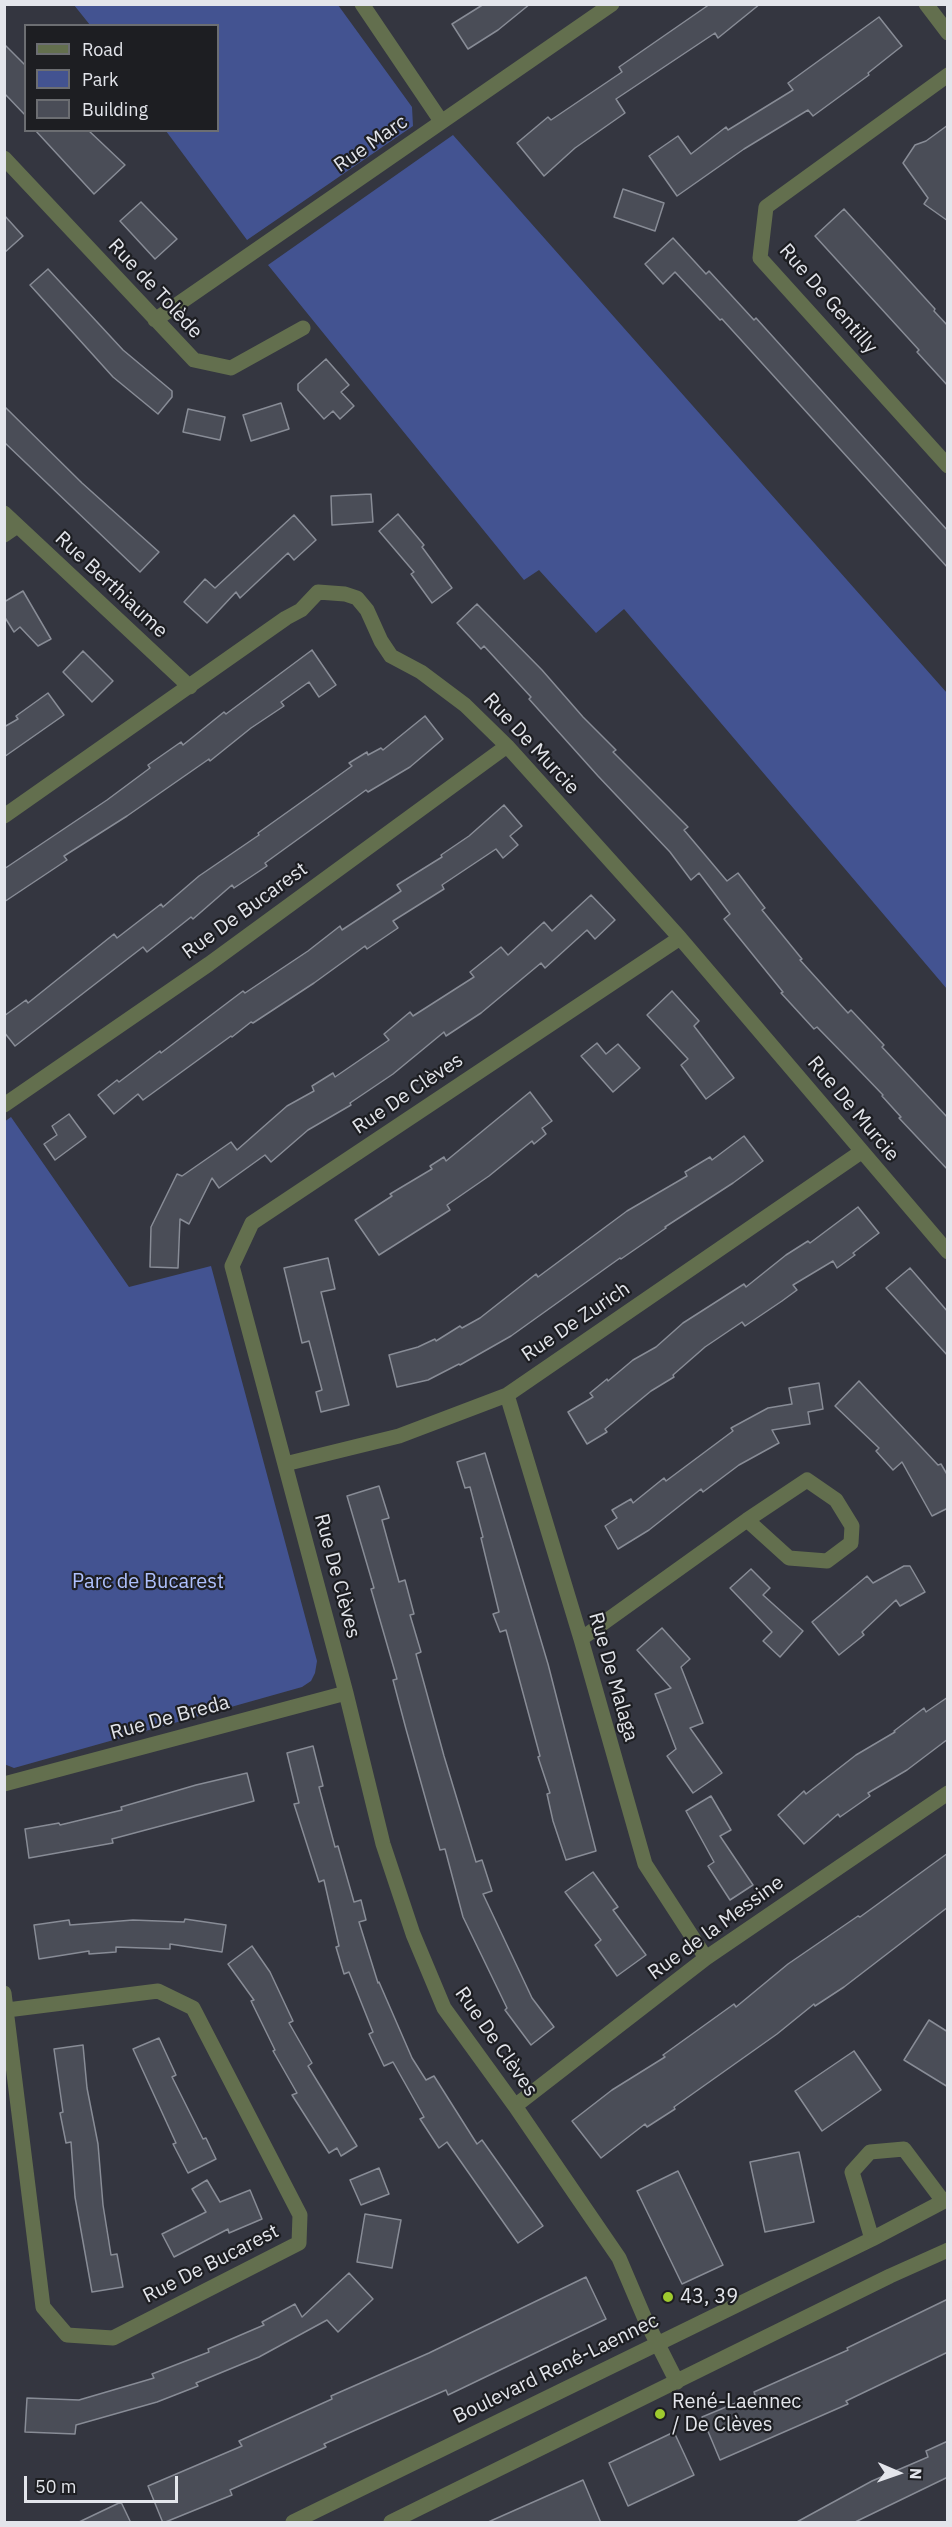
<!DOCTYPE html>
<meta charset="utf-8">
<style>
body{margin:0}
#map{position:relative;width:952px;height:2527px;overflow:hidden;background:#343640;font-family:"IBM Plex Sans",sans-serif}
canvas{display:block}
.frame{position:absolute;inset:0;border:6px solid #e3e5eb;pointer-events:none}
.legend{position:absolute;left:24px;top:24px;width:195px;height:108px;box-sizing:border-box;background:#1d1e22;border:2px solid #6c6e72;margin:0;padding:8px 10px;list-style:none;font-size:18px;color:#e3e5eb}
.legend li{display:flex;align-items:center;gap:12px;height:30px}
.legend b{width:30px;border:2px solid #6c6e72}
.north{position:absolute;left:868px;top:2443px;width:60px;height:60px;-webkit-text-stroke:4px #1d1e22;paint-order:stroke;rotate:92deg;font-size:16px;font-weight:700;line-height:24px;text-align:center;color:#e3e5eb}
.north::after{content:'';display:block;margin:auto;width:21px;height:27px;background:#e3e5eb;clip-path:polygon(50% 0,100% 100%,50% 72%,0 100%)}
.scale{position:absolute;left:24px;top:2476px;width:154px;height:27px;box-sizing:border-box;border:3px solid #e3e5eb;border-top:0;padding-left:8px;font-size:18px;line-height:21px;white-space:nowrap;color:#e3e5eb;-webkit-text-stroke:4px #1d1e22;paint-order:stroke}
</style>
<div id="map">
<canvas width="952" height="2527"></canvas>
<div class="frame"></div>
<ul class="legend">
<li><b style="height:8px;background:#636f4e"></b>Road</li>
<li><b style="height:16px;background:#435391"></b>Park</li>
<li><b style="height:16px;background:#4a4d57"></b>Building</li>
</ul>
<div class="north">N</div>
<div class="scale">50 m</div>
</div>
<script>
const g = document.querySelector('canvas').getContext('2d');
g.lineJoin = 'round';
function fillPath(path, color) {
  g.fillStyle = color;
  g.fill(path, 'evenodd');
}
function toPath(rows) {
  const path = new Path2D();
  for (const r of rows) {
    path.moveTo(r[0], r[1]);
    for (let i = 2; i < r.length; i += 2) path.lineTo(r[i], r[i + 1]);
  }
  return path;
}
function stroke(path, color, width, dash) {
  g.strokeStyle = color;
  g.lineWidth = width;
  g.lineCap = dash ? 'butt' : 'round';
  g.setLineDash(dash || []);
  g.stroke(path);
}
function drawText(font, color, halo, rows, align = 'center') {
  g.font = font + ' "IBM Plex Sans",sans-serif';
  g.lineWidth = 4.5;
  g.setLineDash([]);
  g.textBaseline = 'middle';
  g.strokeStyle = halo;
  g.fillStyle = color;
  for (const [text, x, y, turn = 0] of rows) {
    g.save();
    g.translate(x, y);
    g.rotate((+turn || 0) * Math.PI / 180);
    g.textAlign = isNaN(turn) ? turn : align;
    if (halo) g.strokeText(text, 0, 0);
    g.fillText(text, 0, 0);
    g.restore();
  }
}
fillPath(toPath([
 [74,5,338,5,412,107,413,126,247,240,166,131,218,130,218,26,90,25],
 [453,135,947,693,947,989,624,609,596,633,539,570,524,580,268,265],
 [11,1117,129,1287,211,1266,317,1661,315,1673,311,1681,302,1687,14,1768,4,1764,4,1122]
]), '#435391');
const building = toPath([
 [484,4,530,4,498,30,468,49,452,24,484,4],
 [710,4,760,4,718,38,715,33,616,99,625,113,575,148,544,176,517,143,548,117,551,120,622,72,619,67,710,4],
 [879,17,902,46,868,73,869,75,813,116,808,110,744,149,677,196,649,156,678,136,691,154,726,127,728,130,793,90,788,83,879,17],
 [4,44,26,66,26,116,4,93,4,44],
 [948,125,948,221,924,204,928,198,903,163,915,145,926,141,948,125],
 [35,130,88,130,125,165,94,194,35,130],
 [623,189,664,203,655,231,614,217,623,189],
 [141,202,177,239,155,259,120,221,141,202],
 [844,209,935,309,934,311,948,326,948,386,917,352,919,350,815,236,844,209],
 [4,215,23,236,4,253,4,215],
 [673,238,706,274,709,271,754,320,756,318,948,531,948,568,722,319,720,320,675,272,663,284,645,264,673,238],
 [48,269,123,350,172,391,172,397,158,414,113,377,30,285,48,269],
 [326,359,349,385,341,392,354,406,340,419,333,411,324,419,298,390,298,384,326,359],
 [281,403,289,429,251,441,243,415,281,403],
 [4,406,82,483,159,552,140,572,4,442,4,406],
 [188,409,225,417,220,440,183,432,188,409],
 [371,494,373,522,332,525,331,496,371,494],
 [398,514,424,545,422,547,452,588,432,603,411,574,414,572,379,531,398,514],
 [294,515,316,540,294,560,288,553,240,598,236,592,207,623,184,602,205,579,215,588,294,515],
 [23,591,51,639,38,646,20,627,14,632,4,616,4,602,23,591],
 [477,604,542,670,583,717,616,750,613,752,688,827,684,830,727,881,738,873,765,908,762,910,802,959,800,960,848,1013,851,1010,884,1045,882,1047,948,1118,948,1170,899,1118,901,1117,882,1096,883,1095,858,1069,817,1027,814,1029,781,993,783,992,724,919,730,914,699,873,691,880,670,852,598,776,529,699,531,697,484,646,481,649,457,623,477,604],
 [312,650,336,685,319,697,309,682,281,702,284,706,251,728,210,761,209,759,127,816,64,856,67,860,4,902,4,869,107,800,150,768,148,765,181,742,183,745,224,712,226,714,312,650],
 [83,651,113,681,92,702,63,672,83,651],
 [48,693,64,715,4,757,4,727,18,719,16,716,48,693],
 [425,716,443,739,410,767,368,792,366,790,265,863,267,866,234,888,232,885,193,919,191,917,147,952,143,947,15,1046,4,1032,4,1016,26,1000,28,1003,114,934,117,938,161,904,163,907,199,876,259,835,258,833,352,766,349,763,367,752,368,755,381,748,383,750,425,716],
 [504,805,522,826,510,836,518,845,503,858,496,849,442,885,444,889,393,921,398,928,367,949,365,946,314,983,253,1023,251,1022,232,1037,231,1036,143,1100,138,1094,114,1114,98,1095,117,1080,119,1082,160,1051,161,1053,243,991,245,993,308,951,340,926,342,930,401,891,397,885,442,857,441,855,469,836,504,805],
 [591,895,615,920,595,939,587,930,545,968,541,963,481,1013,446,1036,444,1032,393,1074,350,1103,351,1105,308,1130,271,1162,265,1155,219,1188,212,1178,189,1224,180,1219,178,1268,150,1267,151,1227,177,1174,182,1176,231,1142,237,1150,287,1106,314,1091,312,1086,333,1073,335,1077,389,1040,384,1034,410,1012,413,1016,474,977,470,972,501,947,508,955,544,922,552,931,591,895],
 [672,991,699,1021,694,1026,734,1078,706,1099,681,1065,688,1059,647,1015,672,991],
 [597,1043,606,1054,618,1044,640,1068,613,1092,581,1056,597,1043],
 [530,1092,552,1121,542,1128,546,1134,534,1144,532,1141,489,1176,447,1205,450,1210,379,1255,355,1220,392,1196,390,1194,432,1169,430,1166,444,1157,446,1161,530,1092],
 [69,1114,86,1137,55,1160,44,1144,57,1135,52,1126,69,1114],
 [744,1136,763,1161,733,1183,665,1227,666,1228,621,1259,620,1258,511,1336,460,1365,459,1364,428,1380,397,1387,389,1355,418,1347,435,1339,436,1341,460,1326,462,1328,480,1318,536,1274,538,1277,627,1211,687,1176,685,1172,710,1157,712,1160,744,1136],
 [858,1207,879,1233,853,1253,855,1255,837,1268,833,1261,793,1285,797,1290,782,1301,745,1326,742,1322,705,1347,673,1375,674,1377,651,1391,605,1429,607,1432,587,1444,568,1412,593,1397,590,1393,607,1379,608,1381,633,1360,656,1347,683,1323,744,1284,746,1287,786,1255,808,1241,810,1243,858,1207],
 [328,1258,335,1289,321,1292,349,1405,321,1412,316,1392,322,1390,309,1341,302,1343,284,1268,328,1258],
 [910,1268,948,1312,948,1356,886,1288,910,1268],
 [859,1381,938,1465,941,1464,948,1476,948,1508,932,1516,902,1462,893,1470,876,1451,879,1448,835,1406,859,1381],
 [819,1383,823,1409,808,1412,810,1424,772,1430,779,1443,739,1465,703,1492,701,1489,649,1530,618,1549,605,1526,617,1518,612,1510,631,1499,633,1503,664,1478,666,1481,733,1431,731,1428,768,1408,792,1404,789,1388,819,1383],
 [485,1453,548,1664,596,1851,566,1860,553,1821,547,1794,550,1793,538,1757,540,1756,506,1630,500,1632,493,1614,499,1612,481,1538,483,1537,470,1487,465,1488,457,1462,485,1453],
 [379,1486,389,1518,382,1520,399,1582,405,1580,414,1614,410,1615,421,1652,416,1654,444,1756,476,1862,482,1860,492,1891,483,1894,532,1998,554,2027,531,2045,505,2010,507,2008,463,1917,445,1849,440,1850,432,1822,406,1729,393,1680,397,1679,371,1589,374,1588,347,1496,379,1486],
 [904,1566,910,1566,925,1592,900,1606,896,1600,862,1632,864,1635,839,1655,812,1622,867,1576,873,1583,904,1566],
 [751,1569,770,1588,763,1595,803,1631,780,1657,763,1641,772,1632,730,1588,751,1569],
 [662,1628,690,1659,681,1667,703,1723,690,1728,722,1773,693,1793,667,1756,676,1749,655,1694,671,1688,637,1650,662,1628],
 [948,1697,948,1739,907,1770,868,1793,870,1796,840,1817,838,1814,804,1844,778,1815,804,1791,806,1794,856,1755,895,1732,894,1731,924,1708,926,1712,948,1697],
 [313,1746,323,1786,319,1787,335,1847,338,1846,354,1902,361,1900,366,1920,359,1922,378,1983,379,1982,412,2058,426,2080,434,2076,477,2144,482,2140,543,2226,518,2243,447,2142,439,2148,420,2119,424,2117,393,2062,384,2066,369,2034,373,2032,349,1972,344,1974,336,1947,339,1946,324,1880,319,1882,294,1804,299,1803,287,1753,313,1746],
 [247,1773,254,1801,112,1839,113,1843,29,1858,25,1829,59,1823,60,1825,122,1810,121,1807,196,1785,247,1773],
 [711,1796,731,1830,720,1836,753,1885,730,1900,708,1866,714,1862,686,1811,711,1796],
 [948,1853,948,1907,844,1987,815,2006,814,2004,777,2034,674,2107,675,2109,647,2127,645,2124,601,2158,572,2121,612,2090,665,2057,663,2055,734,2004,736,2007,788,1964,858,1916,860,1917,948,1853],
 [593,1872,618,1907,613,1910,646,1955,617,1976,595,1945,601,1940,565,1892,593,1872],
 [185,1919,226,1925,222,1952,170,1944,170,1949,116,1947,116,1952,89,1954,89,1951,39,1959,34,1925,69,1920,70,1925,133,1920,184,1922,185,1919],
 [252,1946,270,1972,293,2021,289,2023,312,2063,308,2066,357,2146,341,2156,337,2148,329,2153,292,2095,297,2093,273,2051,275,2050,251,2001,254,2000,228,1964,252,1946],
 [929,2020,948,2032,948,2087,904,2060,929,2020],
 [159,2038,176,2075,172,2077,203,2139,206,2138,216,2159,188,2173,173,2144,176,2143,133,2049,159,2038],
 [83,2045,87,2088,98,2144,103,2205,111,2255,117,2254,123,2287,92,2292,75,2197,71,2142,66,2143,60,2113,63,2112,54,2049,83,2045],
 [854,2051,881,2090,822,2131,795,2091,854,2051],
 [799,2152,814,2222,765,2232,750,2162,799,2152],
 [379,2168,389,2194,361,2205,350,2180,379,2168],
 [678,2171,723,2265,682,2284,637,2191,678,2171],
 [207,2180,220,2202,250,2190,262,2219,229,2233,228,2229,174,2257,162,2234,206,2212,192,2189,207,2180],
 [365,2214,401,2220,392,2268,357,2262,365,2214],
 [349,2273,373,2299,338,2332,327,2320,259,2357,196,2383,198,2386,157,2402,76,2425,75,2434,25,2432,27,2398,79,2400,154,2378,152,2374,209,2352,208,2349,264,2325,262,2322,295,2304,302,2317,349,2273],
 [586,2277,606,2319,448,2395,446,2390,324,2444,326,2447,230,2490,232,2495,163,2523,148,2486,242,2446,239,2441,332,2399,331,2396,429,2353,586,2277],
 [948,2299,948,2352,846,2401,848,2404,720,2460,702,2417,755,2395,754,2392,848,2350,847,2348,948,2299],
 [674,2432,694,2475,628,2506,609,2463,674,2432],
 [948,2441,948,2477,853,2523,795,2523,872,2481,928,2457,926,2451,948,2441],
 [583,2480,601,2523,486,2523,583,2480],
 [121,2502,131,2523,77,2523,121,2502]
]);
fillPath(building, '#4a4d57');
stroke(building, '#888c96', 1.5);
stroke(toPath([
 [362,4,441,121],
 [926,4,948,33],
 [948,75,766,207,760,258,948,466],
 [4,158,194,360,231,368,303,328],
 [155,320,612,4],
 [4,513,190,687],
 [4,535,17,526],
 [4,816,286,618,301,610,318,592,345,594,357,598,367,610,381,641,391,656,421,672,465,705,507,746,680,938,948,1252],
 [4,1105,209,964,507,746],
 [507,1395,581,1639,645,1864,706,1958],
 [285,1464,399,1436,507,1395,861,1152],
 [581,1639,747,1520,807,1480,836,1500,852,1526,851,1543,827,1561,789,1558,747,1520],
 [4,1784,346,1693],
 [4,1993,43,2307,67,2335,113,2338,299,2243,300,2215,193,2008,158,1991,7,2010],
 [515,2106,706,1958,948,1793],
 [872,2239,852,2172,870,2152,904,2149,943,2201],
 [677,2382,645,2319,619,2258,515,2106,444,2008,413,1934,383,1844,346,1693,232,1266,252,1223,680,938],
 [293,2522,872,2239,948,2199],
 [391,2522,890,2276,948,2250]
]), '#636f4e', 15);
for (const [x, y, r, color] of [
 [668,2297,6,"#9eca2e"],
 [660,2414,6,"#9eca2e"]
]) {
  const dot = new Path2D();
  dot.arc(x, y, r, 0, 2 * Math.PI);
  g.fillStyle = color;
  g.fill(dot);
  stroke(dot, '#1d1e22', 2);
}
drawText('20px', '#e3e5eb', '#1d1e22', [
 ["Rue Marc",371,144,-35],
 ["Rue de Tolède",155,289,47],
 ["Rue De Gentilly",828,299,49],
 ["Rue Berthiaume",111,585,43],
 ["Rue De Murcie",531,744,47],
 ["Rue De Bucarest",245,911,-36],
 ["Rue De Clèves",408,1094,-34],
 ["Rue De Murcie",853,1109,50],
 ["Rue De Zurich",576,1322,-34],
 ["Rue De Clèves",337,1576,75],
 ["Rue De Malaga",613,1677,74],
 ["Rue De Breda",170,1718,-15],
 ["Rue de la Messine",716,1928,-36],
 ["Rue De Clèves",496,2042,55],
 ["Rue De Bucarest",211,2264,-27],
 ["Boulevard René-Laennec",556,2369,-26]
]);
drawText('20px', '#afc1fe', '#1d1e22', [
 ["Parc de Bucarest",148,1582]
]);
drawText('20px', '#e3e5eb', '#1d1e22', [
 ["43, 39",680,2297],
 ["René-Laennec",672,2402],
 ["/ De Clèves",672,2425]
], 'left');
</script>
